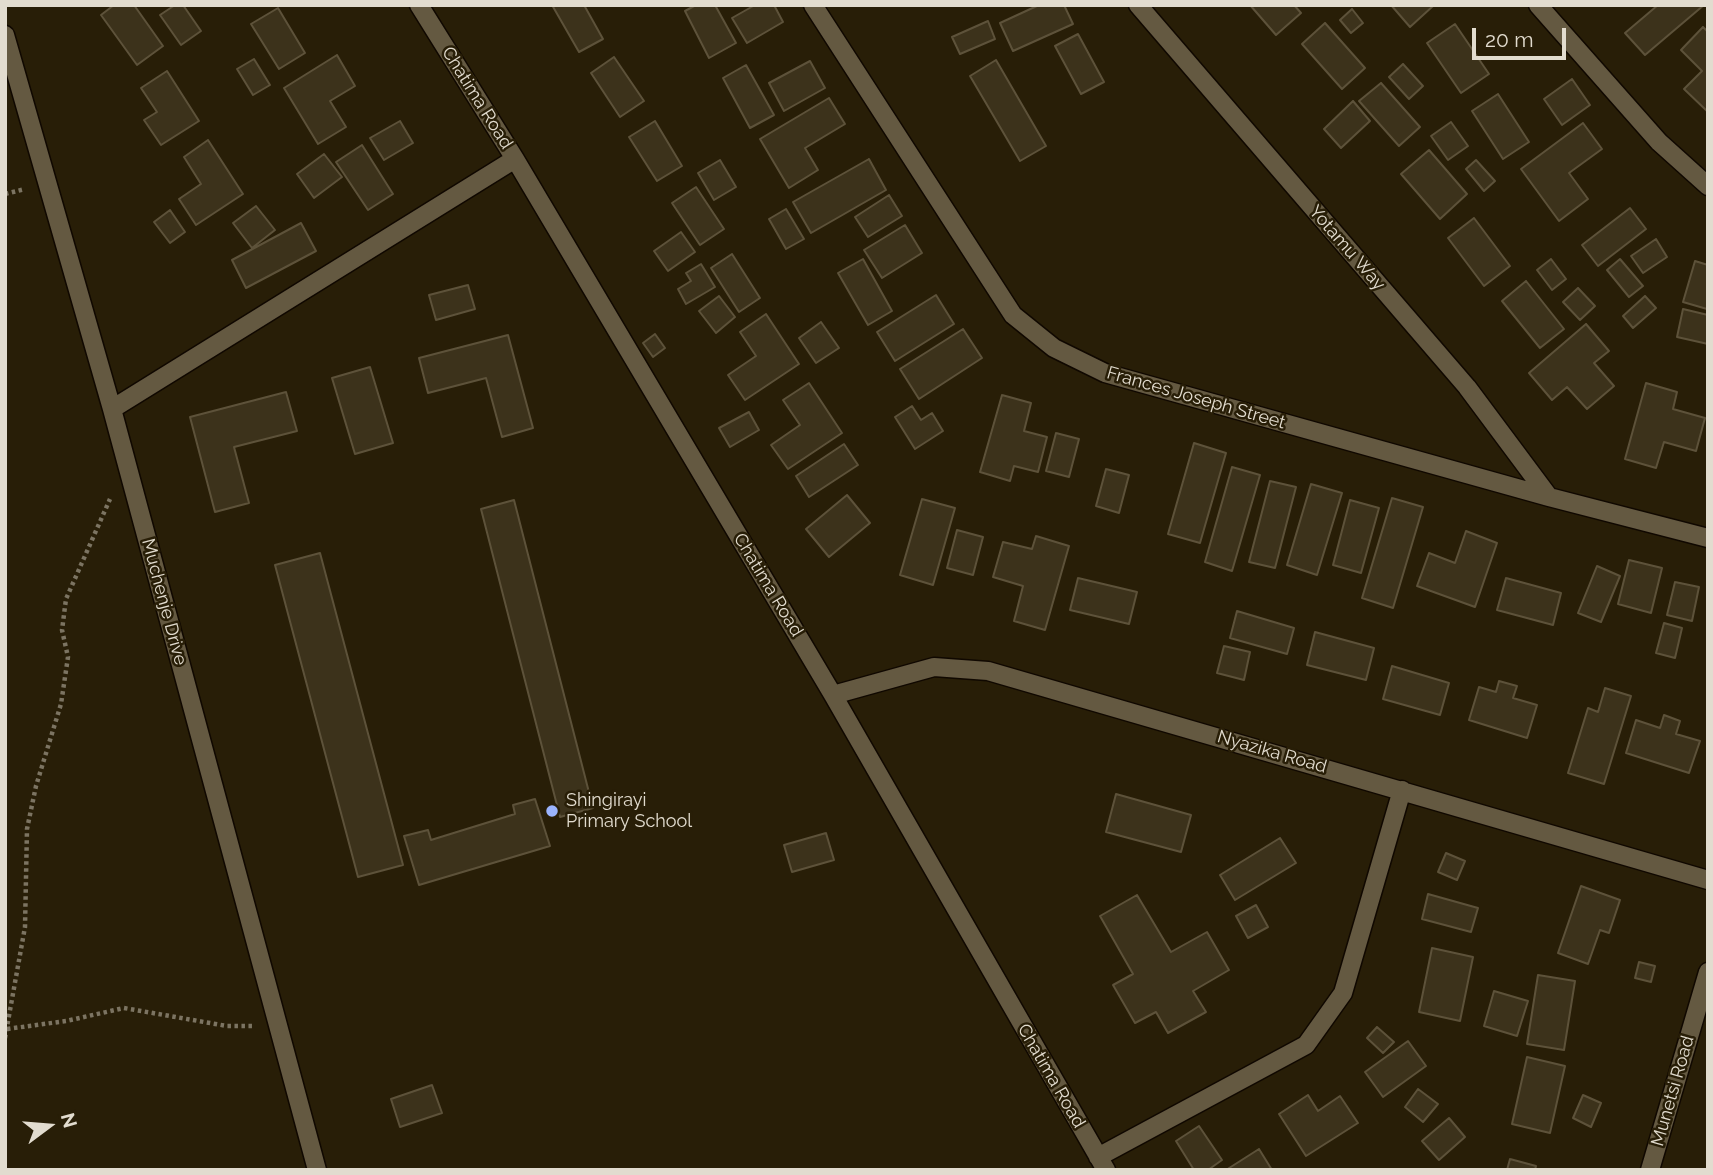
<!DOCTYPE html>
<style>
body{margin:0}
#map{position:relative;width:1713px;height:1175px;overflow:hidden;background:#281e07;font-family:Raleway,sans-serif}
canvas{display:block}
.frame{position:absolute;inset:0;border:7px solid #e2dccf;pointer-events:none}
.north{position:absolute;left:14px;top:1091px;width:70px;height:70px;-webkit-text-stroke:5px #281e07;paint-order:stroke;rotate:74deg;font-size:19px;font-weight:700;line-height:28px;text-align:center;color:#e2dccf}
.north::after{content:'';display:block;margin:auto;width:24px;height:32px;background:#e2dccf;clip-path:polygon(50% 0,100% 100%,50% 72%,0 100%)}
.scale{position:absolute;left:1472px;top:28px;width:94px;height:32px;box-sizing:border-box;border:4px solid #e2dccf;border-top:0;padding-left:9px;font-size:21px;line-height:24px;white-space:nowrap;color:#e2dccf;-webkit-text-stroke:5px #281e07;paint-order:stroke}
</style>
<div id="map">
<canvas width="1713" height="1175"></canvas>
<div class="frame"></div>
<div class="north">N</div>
<div class="scale">20 m</div>
</div>
<script>
const g = document.querySelector('canvas').getContext('2d');
g.lineJoin = 'round';
function fillPath(path, color) {
  g.fillStyle = color;
  g.fill(path, 'evenodd');
}
function toPath(rows) {
  const path = new Path2D();
  for (const r of rows) {
    path.moveTo(r[0], r[1]);
    for (let i = 2; i < r.length; i += 2) path.lineTo(r[i], r[i + 1]);
  }
  return path;
}
function stroke(path, color, width, dash) {
  g.strokeStyle = color;
  g.lineWidth = width;
  g.lineCap = dash ? 'butt' : 'round';
  g.setLineDash(dash || []);
  g.stroke(path);
}
function drawText(font, color, halo, rows, align = 'center') {
  g.font = font + ' Raleway,sans-serif';
  g.lineWidth = 5;
  g.setLineDash([]);
  g.textBaseline = 'middle';
  g.strokeStyle = halo;
  g.fillStyle = color;
  for (const [text, x, y, turn = 0] of rows) {
    g.save();
    g.translate(x, y);
    g.rotate((+turn || 0) * Math.PI / 180);
    g.textAlign = isNaN(turn) ? turn : align;
    if (halo) g.strokeText(text, 0, 0);
    g.fillText(text, 0, 0);
    g.restore();
  }
}
const building = toPath([
 [114,5,134,5,163,46,137,65,101,15,114,5],
 [175,5,183,5,201,31,181,45,160,15,175,5],
 [552,5,584,5,603,39,579,52,552,5],
 [696,5,715,5,736,43,709,58,685,11,696,5],
 [755,5,774,5,783,22,747,43,732,18,755,5],
 [1039,5,1064,5,1073,24,1013,51,1000,23,1039,5],
 [1250,5,1294,5,1301,13,1276,35,1250,5],
 [1391,5,1432,5,1433,6,1410,27,1391,5],
 [1658,5,1704,5,1645,55,1625,33,1658,5],
 [278,8,305,53,279,69,251,24,278,8],
 [1352,9,1363,23,1351,33,1340,20,1352,9],
 [988,21,995,39,960,54,952,37,988,21],
 [1325,23,1365,68,1342,89,1302,44,1325,23],
 [1455,24,1489,74,1461,93,1427,43,1455,24],
 [1703,27,1708,32,1708,112,1684,89,1702,71,1681,50,1703,27],
 [1078,34,1104,82,1081,94,1055,46,1078,34],
 [337,55,355,86,330,101,346,127,318,144,284,88,337,55],
 [614,57,644,101,620,117,591,73,614,57],
 [254,59,270,85,253,95,237,69,254,59],
 [996,60,1046,146,1020,161,970,76,996,60],
 [810,61,825,88,784,111,769,83,810,61],
 [1403,64,1423,86,1409,99,1389,77,1403,64],
 [746,65,774,115,750,128,723,78,746,65],
 [167,71,199,121,161,145,144,120,157,112,141,88,167,71],
 [1572,79,1590,105,1562,125,1544,99,1572,79],
 [1381,83,1420,127,1399,146,1359,101,1381,83],
 [1498,94,1529,142,1503,159,1472,111,1498,94],
 [829,98,845,124,805,148,818,170,789,188,760,139,829,98],
 [1353,101,1370,121,1341,148,1324,129,1353,101],
 [400,121,413,143,384,160,370,138,400,121],
 [655,121,682,166,657,181,629,137,655,121],
 [1451,122,1468,146,1448,160,1431,136,1451,122],
 [1583,123,1602,149,1569,173,1588,199,1559,221,1521,169,1583,123],
 [208,140,243,194,196,225,179,199,201,184,184,157,208,140],
 [362,145,393,194,368,210,336,162,362,145],
 [1429,150,1467,194,1440,219,1401,174,1429,150],
 [324,154,342,177,314,198,297,174,324,154],
 [869,159,886,190,811,233,793,202,869,159],
 [720,160,736,187,714,200,698,173,720,160],
 [1476,160,1495,181,1484,191,1466,169,1476,160],
 [696,187,724,229,700,245,672,203,696,187],
 [889,195,902,216,868,237,855,217,889,195],
 [256,206,275,230,252,248,233,223,256,206],
 [1630,208,1646,229,1598,266,1582,245,1630,208],
 [786,209,804,239,786,249,769,219,786,209],
 [170,210,185,232,170,243,154,222,170,210],
 [1474,218,1510,266,1484,286,1448,238,1474,218],
 [301,223,316,251,246,288,232,260,301,223],
 [905,225,922,253,882,278,864,250,905,225],
 [681,232,695,252,668,271,654,251,681,232],
 [1656,239,1667,257,1643,273,1631,256,1656,239],
 [732,254,760,298,739,312,711,268,732,254],
 [863,259,892,311,868,325,838,273,863,259],
 [1551,259,1566,279,1552,290,1537,270,1551,259],
 [1620,259,1643,286,1629,297,1607,270,1620,259],
 [1695,261,1708,265,1707,309,1683,302,1695,261],
 [701,264,715,287,686,304,678,289,691,281,686,273,701,264],
 [1526,281,1564,329,1540,348,1502,301,1526,281],
 [468,285,475,309,436,320,429,295,468,285],
 [1578,288,1595,306,1580,320,1563,302,1578,288],
 [936,295,954,324,895,361,877,332,936,295],
 [719,296,735,317,716,333,699,311,719,296],
 [1645,296,1656,308,1633,328,1623,316,1645,296],
 [1683,309,1708,315,1708,344,1677,337,1683,309],
 [766,314,799,364,745,400,728,375,756,356,740,332,766,314],
 [821,322,839,348,816,363,799,338,821,322],
 [1586,324,1609,351,1594,363,1614,386,1587,409,1567,387,1552,400,1529,373,1586,324],
 [963,329,982,358,919,399,900,369,963,329],
 [655,334,665,348,653,357,643,343,655,334],
 [508,335,533,428,502,437,486,378,428,393,419,358,508,335],
 [370,367,393,443,355,454,332,378,370,367],
 [809,383,842,433,788,469,771,445,800,425,783,400,809,383],
 [1646,383,1677,392,1673,409,1705,418,1696,451,1664,442,1656,468,1625,459,1646,383],
 [286,392,297,431,234,447,249,503,215,512,190,417,286,392],
 [1002,395,1031,403,1024,431,1047,437,1038,472,1014,466,1010,481,980,472,1002,395],
 [912,406,921,420,932,413,943,431,915,449,895,417,912,406],
 [749,412,759,430,730,447,719,428,749,412],
 [1056,433,1079,439,1069,477,1046,471,1056,433],
 [1194,443,1226,453,1200,543,1168,534,1194,443],
 [844,444,858,465,809,497,796,476,844,444],
 [1232,467,1260,475,1232,571,1205,562,1232,467],
 [1106,469,1129,475,1119,513,1096,506,1106,469],
 [1270,481,1296,487,1275,568,1249,562,1270,481],
 [1311,484,1342,493,1317,575,1287,565,1311,484],
 [847,495,870,523,829,557,806,529,847,495],
 [1392,498,1423,507,1393,608,1362,598,1392,498],
 [922,499,955,508,933,585,900,575,922,499],
 [514,500,593,808,560,817,481,509,514,500],
 [1350,500,1379,508,1361,573,1333,565,1350,500],
 [957,530,983,537,973,575,947,568,957,530],
 [1466,531,1497,543,1475,607,1417,586,1429,553,1455,563,1466,531],
 [1036,536,1069,546,1045,630,1014,621,1023,586,993,577,1003,542,1032,549,1036,536],
 [320,553,403,865,358,877,275,565,320,553],
 [1629,560,1662,568,1651,613,1618,604,1629,560],
 [1597,566,1620,576,1601,622,1578,613,1597,566],
 [1078,578,1137,592,1129,624,1070,610,1078,578],
 [1506,578,1561,593,1553,625,1497,610,1506,578],
 [1675,582,1699,587,1692,621,1667,615,1675,582],
 [1237,611,1294,628,1287,654,1230,638,1237,611],
 [1664,623,1682,628,1675,658,1656,653,1664,623],
 [1315,632,1374,648,1366,680,1307,665,1315,632],
 [1224,646,1250,652,1244,680,1217,673,1224,646],
 [1392,666,1449,683,1440,715,1383,699,1392,666],
 [1499,681,1517,686,1513,698,1537,705,1527,738,1469,720,1479,687,1496,692,1499,681],
 [1605,688,1631,696,1604,784,1568,773,1588,708,1598,712,1605,688],
 [1664,715,1680,721,1676,734,1700,741,1689,773,1626,753,1636,720,1660,728,1664,715],
 [1116,794,1191,815,1181,852,1106,832,1116,794],
 [535,799,550,846,419,885,404,836,428,830,431,840,515,814,513,805,535,799],
 [826,833,834,860,792,872,784,845,826,833],
 [1280,838,1296,863,1235,900,1220,875,1280,838],
 [1446,853,1465,861,1457,880,1438,872,1446,853],
 [1581,886,1620,900,1609,933,1600,930,1588,964,1558,953,1581,886],
 [1428,894,1478,908,1471,932,1422,919,1428,894],
 [1137,895,1171,952,1207,932,1229,970,1193,991,1206,1012,1168,1033,1156,1012,1135,1023,1113,985,1133,974,1100,916,1137,895],
 [1256,905,1268,927,1248,938,1236,916,1256,905],
 [1432,948,1473,957,1460,1021,1419,1012,1432,948],
 [1639,962,1655,966,1651,982,1635,978,1639,962],
 [1538,975,1575,981,1564,1050,1527,1044,1538,975],
 [1494,991,1528,1001,1517,1036,1484,1026,1494,991],
 [1377,1027,1394,1042,1383,1053,1367,1038,1377,1027],
 [1408,1041,1426,1066,1383,1097,1365,1072,1408,1041],
 [1527,1057,1565,1066,1550,1133,1512,1124,1527,1057],
 [432,1085,442,1113,400,1127,391,1099,432,1085],
 [1418,1089,1438,1104,1423,1122,1405,1107,1418,1089],
 [1308,1095,1318,1111,1340,1096,1358,1123,1306,1156,1279,1114,1308,1095],
 [1583,1095,1601,1103,1591,1127,1573,1118,1583,1095],
 [1449,1118,1465,1137,1439,1160,1422,1141,1449,1118],
 [1199,1126,1222,1160,1208,1170,1194,1170,1176,1141,1199,1126],
 [1259,1149,1272,1170,1226,1170,1259,1149],
 [1510,1159,1536,1166,1535,1170,1507,1170,1510,1159]
]);
fillPath(building, '#3c321b');
stroke(building, '#5d523a', 2);
const minor = toPath([
 [419,5,515,159,833,695,1106,1170],
 [813,5,1013,315,1054,348,1105,373,1549,497,1708,538],
 [1138,5,1467,387,1549,497],
 [1538,5,1659,142,1708,186],
 [5,35,112,409,317,1170],
 [112,409,515,159],
 [833,695,934,667,988,671,1708,880],
 [1098,1157,1306,1045,1343,993,1402,790],
 [1650,1170,1708,972]
]);
stroke(minor, '#100800', 21);
stroke(toPath([
 [5,194,25,189],
 [7,1029,66,1021,124,1008,227,1026,253,1026],
 [5,1038,25,927,27,829,36,786,61,704,68,657,62,630,66,599,110,499]
]), '#7c7462', 4.5, [3.5, 3.5]);
stroke(minor, '#645941', 18);
for (const [x, y, r, color] of [
 [552,811,7,"#9bb4fd"]
]) {
  const dot = new Path2D();
  dot.arc(x, y, r, 0, 2 * Math.PI);
  g.fillStyle = color;
  g.fill(dot);
  stroke(dot, '#281e07', 2.5);
}
drawText('18px', '#e2dccf', '#281e07', [
 ["Chatima Road",477,98,58],
 ["Yotamu Way",1347,248,49],
 ["Frances Joseph Street",1196,398,16],
 ["Chatima Road",768,585,59],
 ["Muchenje Drive",164,602,75],
 ["Nyazika Road",1272,752,16],
 ["Chatima Road",1051,1076,60],
 ["Munetsi Road",1673,1091,-74]
]);
drawText('18px', '#e2dccf', '#281e07', [
 ["Shingirayi",566,801],
 ["Primary School",566,822]
], 'left');
</script>
